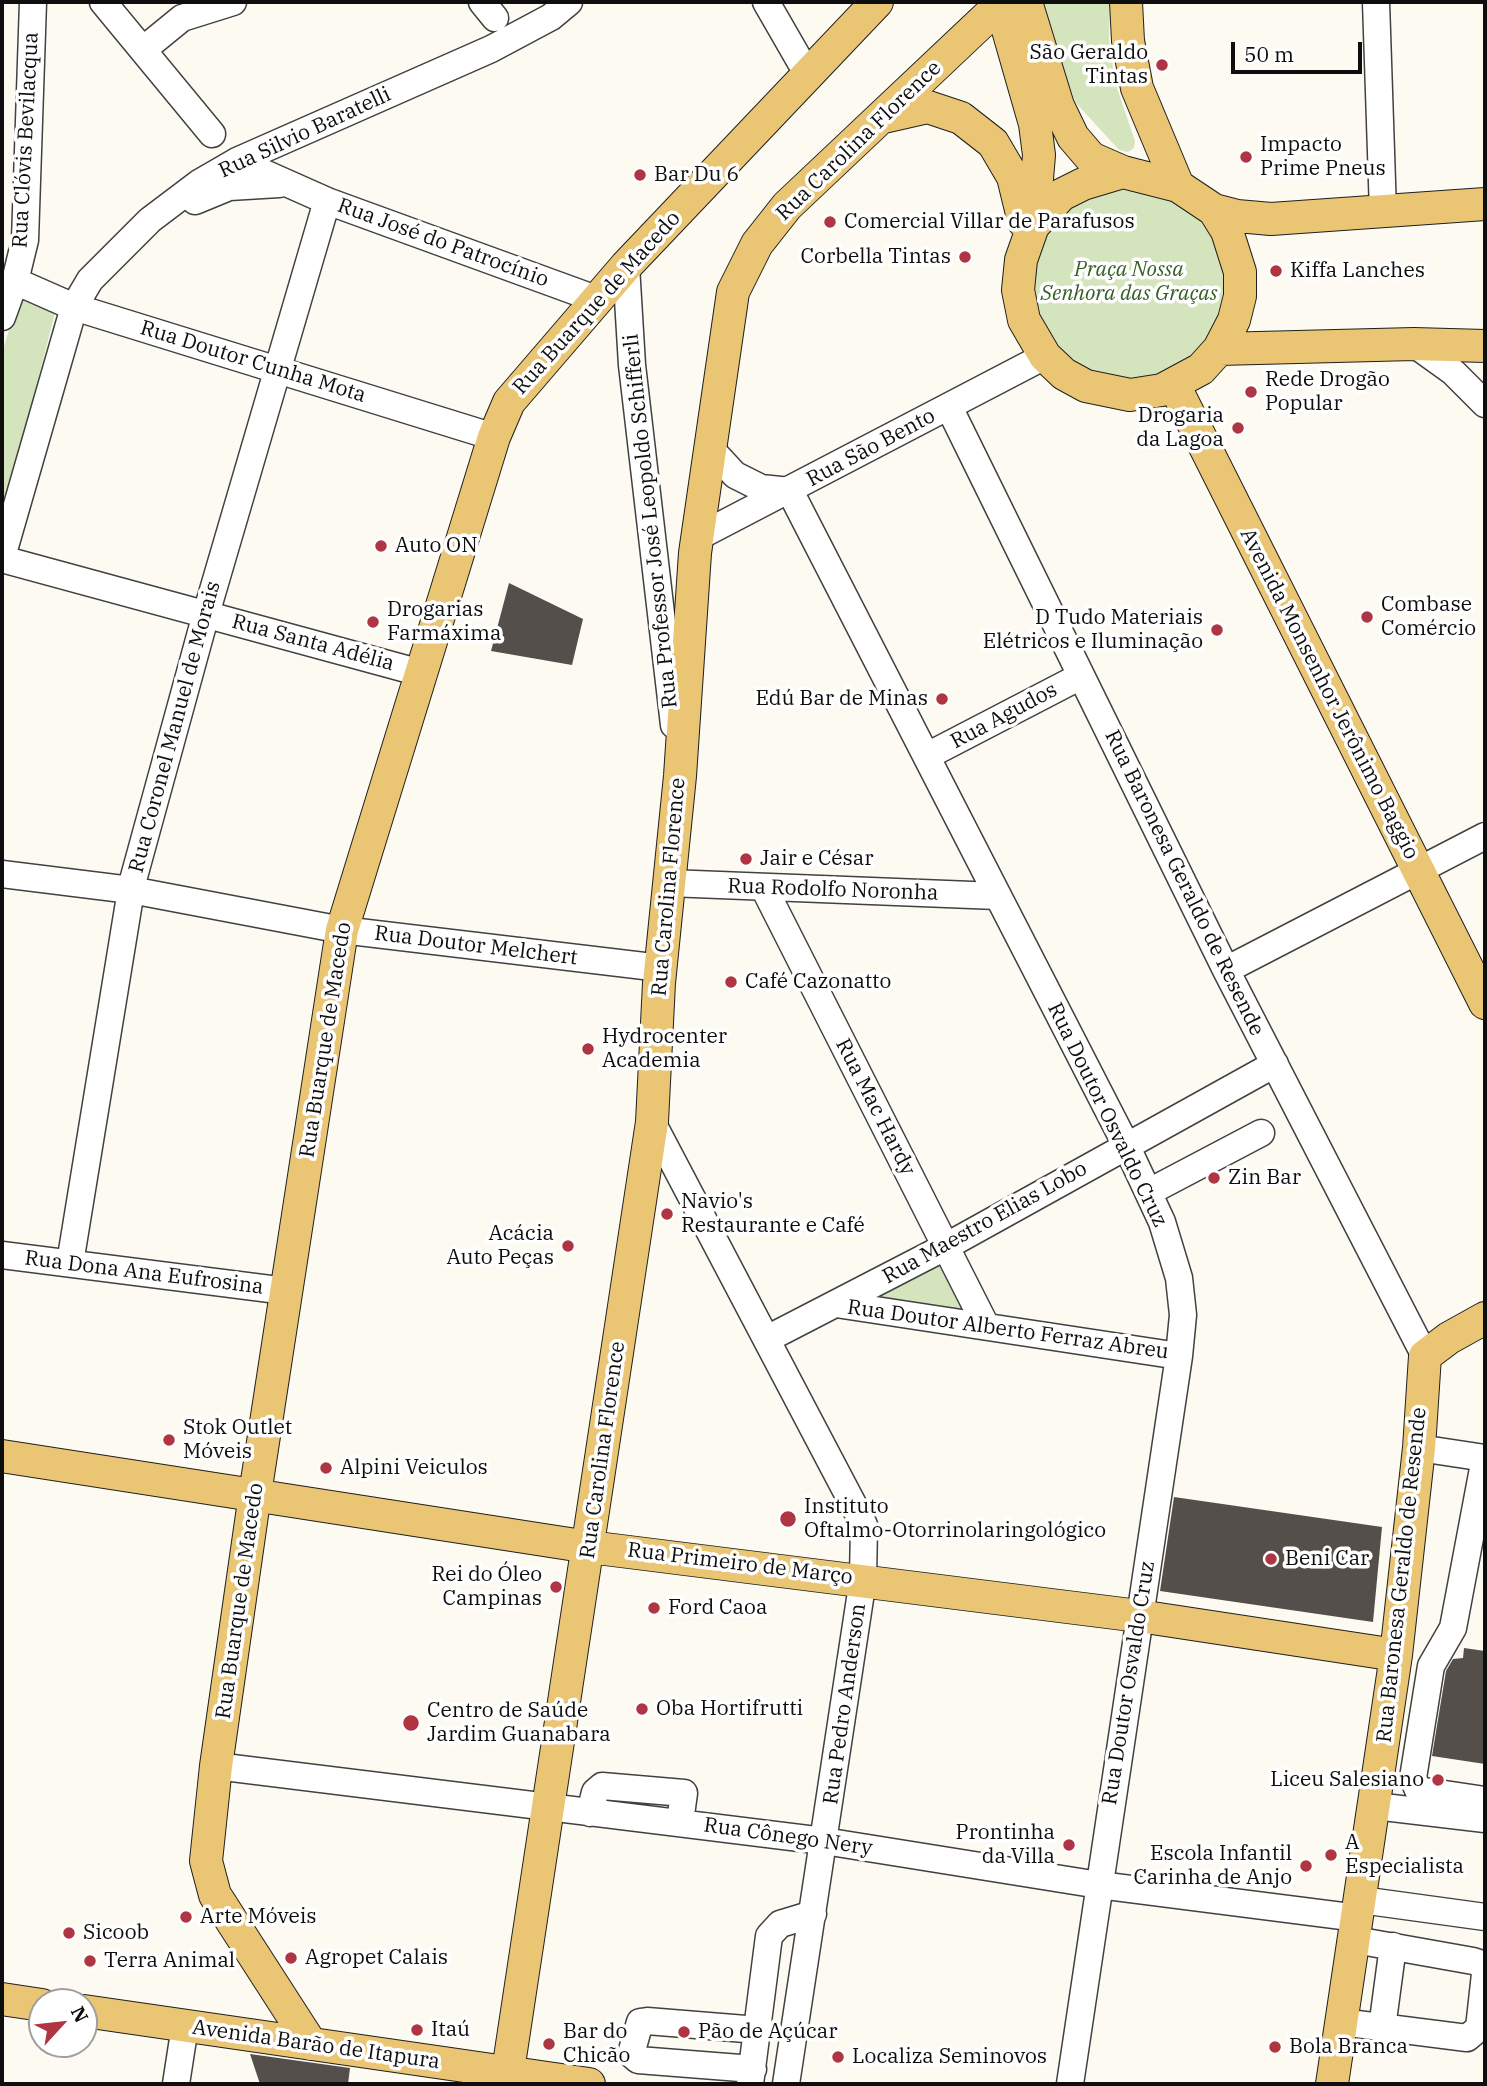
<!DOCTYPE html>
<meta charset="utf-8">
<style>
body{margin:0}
#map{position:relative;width:1487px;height:2086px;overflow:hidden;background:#fdfaf1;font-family:"IBM Plex Serif",serif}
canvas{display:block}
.frame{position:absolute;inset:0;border:4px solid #0e0e0e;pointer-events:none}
.north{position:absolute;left:28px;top:1988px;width:70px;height:70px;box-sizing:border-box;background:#fff;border:2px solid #9f9f9f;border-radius:50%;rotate:63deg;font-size:19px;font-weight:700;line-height:28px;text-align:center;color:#0e0e0e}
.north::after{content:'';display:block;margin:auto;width:24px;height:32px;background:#af3543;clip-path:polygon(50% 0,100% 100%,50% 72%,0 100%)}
.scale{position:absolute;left:1231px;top:42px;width:131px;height:32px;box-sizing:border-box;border:4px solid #0e0e0e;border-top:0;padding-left:9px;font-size:21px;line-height:24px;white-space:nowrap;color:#0e0e0e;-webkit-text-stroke:5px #fff;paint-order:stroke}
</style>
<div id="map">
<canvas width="1487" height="2086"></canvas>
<div class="frame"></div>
<div class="north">N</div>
<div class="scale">50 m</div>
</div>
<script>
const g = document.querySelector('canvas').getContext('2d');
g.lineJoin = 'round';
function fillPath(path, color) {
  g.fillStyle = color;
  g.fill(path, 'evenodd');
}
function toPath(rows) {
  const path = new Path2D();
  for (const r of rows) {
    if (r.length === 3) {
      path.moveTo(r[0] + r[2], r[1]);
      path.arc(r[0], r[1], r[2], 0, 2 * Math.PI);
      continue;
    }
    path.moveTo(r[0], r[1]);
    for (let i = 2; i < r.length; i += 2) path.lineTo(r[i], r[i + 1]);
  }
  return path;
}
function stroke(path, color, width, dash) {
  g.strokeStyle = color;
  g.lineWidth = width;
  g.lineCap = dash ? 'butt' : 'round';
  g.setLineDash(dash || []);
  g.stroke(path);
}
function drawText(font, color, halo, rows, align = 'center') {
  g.font = font + ' "IBM Plex Serif",serif';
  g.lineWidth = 7;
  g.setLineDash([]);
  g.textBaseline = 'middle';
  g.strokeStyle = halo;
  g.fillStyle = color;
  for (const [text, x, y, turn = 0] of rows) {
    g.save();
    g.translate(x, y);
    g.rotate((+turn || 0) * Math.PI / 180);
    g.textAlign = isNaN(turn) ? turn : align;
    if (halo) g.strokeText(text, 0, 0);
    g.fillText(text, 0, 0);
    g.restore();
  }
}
fillPath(toPath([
 [1039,2,1110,2,1109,39,1115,82,1135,141,1134,148,1128,152,1119,150,1076,103,1062,75],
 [1129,283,96],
 [18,298,55,313,2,520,2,354],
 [939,1260,969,1315,863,1299]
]), '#d4e5bd');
fillPath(toPath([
 [509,583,583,619,572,665,491,651],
 [1174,1497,1382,1527,1373,1622,1160,1591],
 [1464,1648,1485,1651,1485,1764,1432,1756,1446,1671,1453,1659,1463,1658],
 [250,2054,350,2068,348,2084,260,2084]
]), '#554f4b');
const minor = toPath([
 [103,2,212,134],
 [482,2,495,18],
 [766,2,808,75],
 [1376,2,1383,212],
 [144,49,182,18,233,2],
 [237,161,327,201,596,299],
 [195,201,229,187,279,184],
 [626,266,632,365,674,725],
 [15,281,74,307,494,437],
 [2,317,15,281,25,240,33,2],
 [1414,344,1453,372,1485,404],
 [949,407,1226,970,1425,1356],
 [709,447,735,475,761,488,790,491],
 [790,491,1126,1145,1162,1222,1179,1278,1183,1315,1179,1356,1070,2084],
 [696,538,1045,356],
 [2,557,74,307,90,280,150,220,199,183,237,161,491,49,551,17,569,2],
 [2,559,421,673],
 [927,756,1081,676],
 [2,874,131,890,342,930,661,968],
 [669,883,997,896],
 [764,888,986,1326],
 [1226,970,1485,836],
 [652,1122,864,1525,863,1579,786,2084],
 [1149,1192,1261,1133],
 [2,1255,286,1291],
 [70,1263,132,884,206,614,327,201],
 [836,1304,1179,1356],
 [767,1339,945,1247,1275,1064],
 [1419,1448,1485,1458],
 [1485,1458,1453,1628,1431,1666,1413,1778,1418,1790,1485,1800],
 [216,1766,824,1841,1099,1885,1358,1918],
 [1375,1806,1485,1819],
 [590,1813,595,1792,602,1786,684,1793,680,1822],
 [1361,1900,1485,1917],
 [1355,1940,1473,1961,1482,1964,1485,1971],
 [1341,2022,1467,2038,1479,2028,1485,1974],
 [1382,2028,1393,1946],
 [753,2069,638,2060,631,2054,640,2022,647,2021,758,2030],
 [176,2084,185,2026],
 [750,2084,769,1936,780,1924,813,1914]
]);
const major = toPath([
 [1000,2,1035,124,1039,155,1033,226,1021,260,1018,290,1024,320,1045,356,1064,374,1086,386,1130,395,1162,390,1201,369,1219,349,1234,320,1240,296,1240,272,1227,231,1214,210,1178,186,1123,172,1091,158,1073,137,1058,106,1026,2],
 [1126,2,1128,41,1137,88,1178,186],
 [884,117,928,107,961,118,993,143,1013,177,1024,222],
 [1214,210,1237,216,1271,219,1485,204],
 [1033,226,1061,195,1083,184,1123,172],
 [1219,349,1414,344,1485,346],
 [1174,385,1485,1003],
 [2,1456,589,1547,1139,1616,1396,1655],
 [2,1999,42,2005],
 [84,2011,589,2084],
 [311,2044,215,1895,206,1861,216,1766,255,1494,342,930,494,437,509,402,626,266,877,2],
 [506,2084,652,1122,659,983,680,776,695,553,733,292,757,244,787,206,1003,2],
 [1332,2084,1396,1655,1419,1448,1425,1356,1449,1338,1485,1318]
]);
stroke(minor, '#414141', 29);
stroke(major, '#1f1f1f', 34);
stroke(minor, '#fff', 26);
stroke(major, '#eac574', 32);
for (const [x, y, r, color] of [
 [1162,65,7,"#af3543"],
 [1246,157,7,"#af3543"],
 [640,175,7,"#af3543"],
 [830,222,7,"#af3543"],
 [965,257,7,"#af3543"],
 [1276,271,7,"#af3543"],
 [1251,392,7,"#af3543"],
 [1238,428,7,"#af3543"],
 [381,546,7,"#af3543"],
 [1367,617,7,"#af3543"],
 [373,622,7,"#af3543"],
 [1217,630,7,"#af3543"],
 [942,699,7,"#af3543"],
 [746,859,7,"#af3543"],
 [731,982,7,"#af3543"],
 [588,1049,7,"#af3543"],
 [1214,1178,7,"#af3543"],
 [667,1214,7,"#af3543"],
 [568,1246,7,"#af3543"],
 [169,1440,7,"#af3543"],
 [326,1468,7,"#af3543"],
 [788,1519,9,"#af3543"],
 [1271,1559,7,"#af3543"],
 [556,1587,7,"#af3543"],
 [654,1608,7,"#af3543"],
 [642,1709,7,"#af3543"],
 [411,1723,9,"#af3543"],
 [1438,1780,7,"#af3543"],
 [1069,1845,7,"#af3543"],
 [1331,1855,7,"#af3543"],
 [1306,1866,7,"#af3543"],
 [186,1917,7,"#af3543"],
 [69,1933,7,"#af3543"],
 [291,1958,7,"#af3543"],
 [90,1961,7,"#af3543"],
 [417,2030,7,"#af3543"],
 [684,2032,7,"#af3543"],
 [549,2044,7,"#af3543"],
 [1275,2047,7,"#af3543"],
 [838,2057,7,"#af3543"]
]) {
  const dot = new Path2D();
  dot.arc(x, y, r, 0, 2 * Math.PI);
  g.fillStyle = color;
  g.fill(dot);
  stroke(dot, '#fff', 2.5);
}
drawText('21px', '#0e0e0e', '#fff', [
 ["São Geraldo",1148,53,"right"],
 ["Tintas",1148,77,"right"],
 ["Impacto",1260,145],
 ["Prime Pneus",1260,169],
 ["Bar Du 6",654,175],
 ["Comercial Villar de Parafusos",844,222],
 ["Corbella Tintas",951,257,"right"],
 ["Kiffa Lanches",1290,271],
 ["Rede Drogão",1265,380],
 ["Popular",1265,404],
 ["Drogaria",1224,416,"right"],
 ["da Lagoa",1224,440,"right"],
 ["Auto ON",395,546],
 ["Combase",1381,605],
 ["Comércio",1381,629],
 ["Drogarias",387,610],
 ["Farmáxima",387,634],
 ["D Tudo Materiais",1203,618,"right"],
 ["Elétricos e Iluminação",1203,642,"right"],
 ["Edú Bar de Minas",928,699,"right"],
 ["Jair e César",760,859],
 ["Café Cazonatto",745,982],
 ["Hydrocenter",602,1037],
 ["Academia",602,1061],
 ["Zin Bar",1228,1178],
 ["Navio's",681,1202],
 ["Restaurante e Café",681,1226],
 ["Acácia",554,1234,"right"],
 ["Auto Peças",554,1258,"right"],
 ["Stok Outlet",183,1428],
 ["Móveis",183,1452],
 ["Alpini Veiculos",340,1468],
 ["Instituto",804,1507],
 ["Oftalmo-Otorrinolaringológico",804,1531],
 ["Beni Car",1285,1559],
 ["Rei do Óleo",542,1575,"right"],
 ["Campinas",542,1599,"right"],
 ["Ford Caoa",668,1608],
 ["Oba Hortifrutti",656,1709],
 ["Centro de Saúde",427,1711],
 ["Jardim Guanabara",427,1735],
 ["Liceu Salesiano",1424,1780,"right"],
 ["Prontinha",1055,1833,"right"],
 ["da Villa",1055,1857,"right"],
 ["A",1345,1843],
 ["Especialista",1345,1867],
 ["Escola Infantil",1292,1854,"right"],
 ["Carinha de Anjo",1292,1878,"right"],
 ["Arte Móveis",200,1917],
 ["Sicoob",83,1933],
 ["Agropet Calais",305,1958],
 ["Terra Animal",104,1961],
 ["Itaú",431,2030],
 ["Bar do",563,2032],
 ["Chicão",563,2056],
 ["Pão de Açúcar",698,2032],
 ["Bola Branca",1289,2047],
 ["Localiza Seminovos",852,2057]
], 'left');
drawText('21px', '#0e0e0e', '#fff', [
 ["Rua Silvio Baratelli",305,133,-25],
 ["Rua Clóvis Bevilacqua",26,140,-87],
 ["Rua Carolina Florence",859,141,-44],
 ["Rua José do Patrocínio",443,243,20],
 ["Rua Buarque de Macedo",597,303,-48],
 ["Rua Doutor Cunha Mota",253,362,17],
 ["Rua São Bento",871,448,-28],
 ["Rua Professor José Leopoldo Schifferli",651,521,-96],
 ["Rua Santa Adélia",313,643,15],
 ["Avenida Monsenhor Jerônimo Baggio",1329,694,63],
 ["Rua Agudos",1004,716,-28],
 ["Rua Coronel Manuel de Morais",175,727,-75],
 ["Rua Baronesa Geraldo de Resende",1184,883,64],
 ["Rua Carolina Florence",669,887,-85],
 ["Rua Rodolfo Noronha",833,890,2],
 ["Rua Doutor Melchert",476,946,7],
 ["Rua Buarque de Macedo",326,1040,-81],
 ["Rua Mac Hardy",875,1107,63],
 ["Rua Doutor Osvaldo Cruz",1107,1115,64],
 ["Rua Maestro Elias Lobo",985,1223,-29],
 ["Rua Dona Ana Eufrosina",144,1273,7],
 ["Rua Doutor Alberto Ferraz Abreu",1008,1330,8],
 ["Rua Carolina Florence",603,1450,-82],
 ["Rua Primeiro de Março",740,1564,7],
 ["Rua Baronesa Geraldo de Resende",1402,1575,-84],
 ["Rua Buarque de Macedo",240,1601,-82],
 ["Rua Doutor Osvaldo Cruz",1129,1683,-81],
 ["Rua Pedro Anderson",845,1704,-82],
 ["Rua Cônego Nery",788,1837,8],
 ["Avenida Barão de Itapura",316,2045,8]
]);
drawText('italic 21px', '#355f25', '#fff', [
 ["Praça Nossa",1129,270],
 ["Senhora das Graças",1129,294]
]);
</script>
